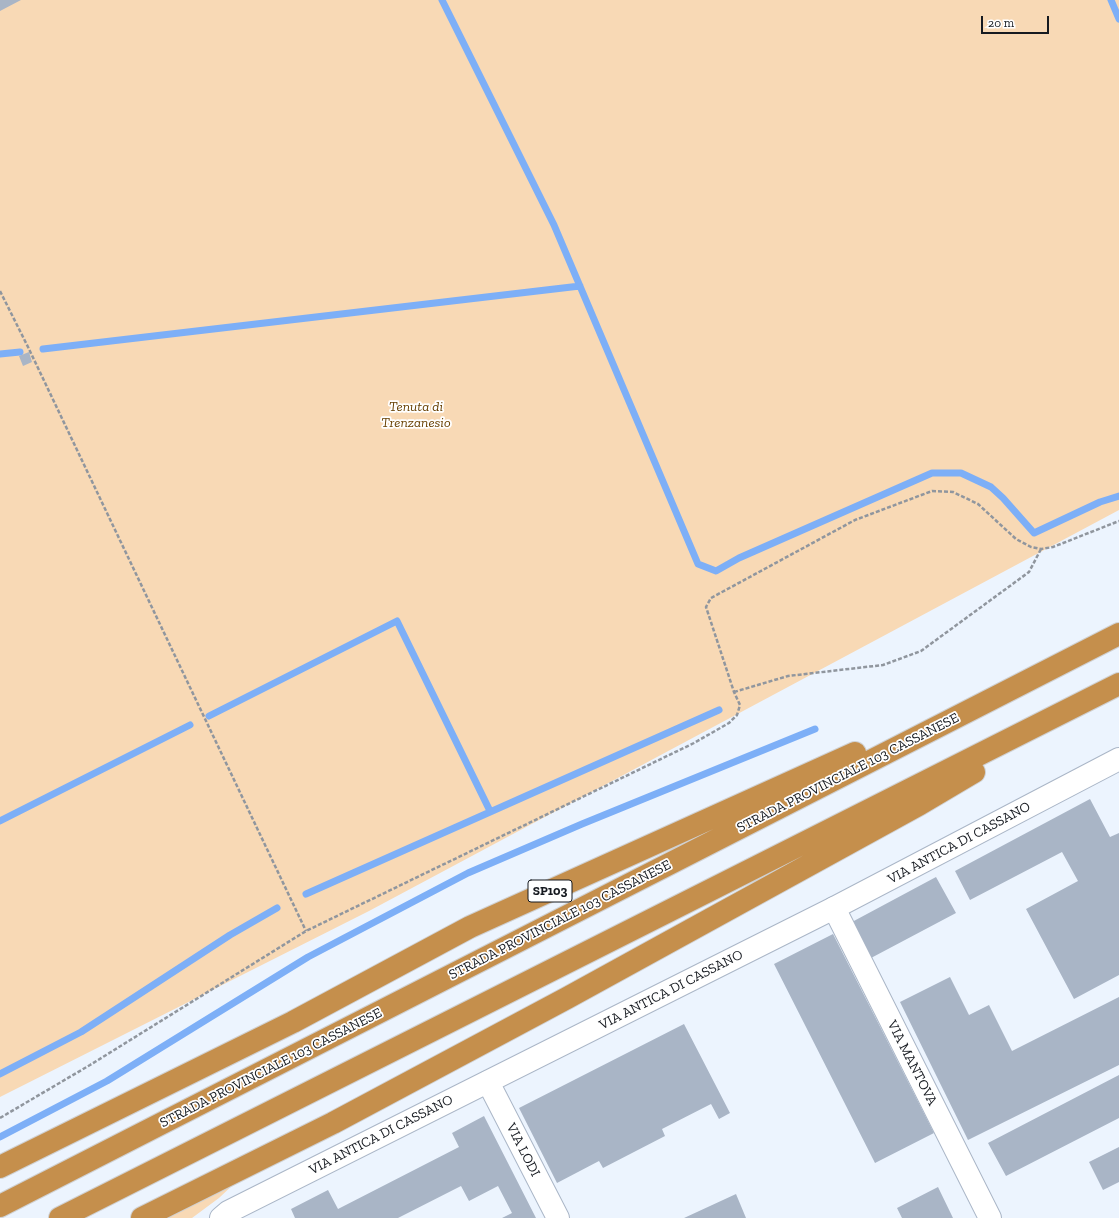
<!DOCTYPE html>
<style>
body{margin:0}
#map{position:relative;width:1119px;height:1218px;overflow:hidden;background:#ecf4fe;font-family:"Zilla Slab",serif}
canvas{display:block}
.scale{position:absolute;left:981px;top:16px;width:68px;height:18px;box-sizing:border-box;border:2px solid #161a20;border-top:0;padding-left:5px;font-size:12px;line-height:14px;white-space:nowrap;color:#161a20;-webkit-text-stroke:3px #fff;paint-order:stroke}
</style>
<div id="map">
<canvas width="1119" height="1218"></canvas>
<div class="scale">20 m</div>
</div>
<script>
const g = document.querySelector('canvas').getContext('2d');
g.lineJoin = 'round';
function fillPath(path, color) {
  g.fillStyle = color;
  g.fill(path, 'evenodd');
}
function toPath(rows) {
  const path = new Path2D();
  for (const r of rows) {
    path.moveTo(r[0], r[1]);
    for (let i = 2; i < r.length; i += 2) path.lineTo(r[i], r[i + 1]);
  }
  return path;
}
function stroke(path, color, width, dash) {
  g.strokeStyle = color;
  g.lineWidth = width;
  g.lineCap = dash ? 'butt' : 'round';
  g.setLineDash(dash || []);
  g.stroke(path);
}
function drawText(font, color, halo, rows, align = 'center') {
  g.font = font + ' "Zilla Slab",serif';
  g.lineWidth = 3.5;
  g.setLineDash([]);
  g.textBaseline = 'middle';
  g.strokeStyle = halo;
  g.fillStyle = color;
  for (const [text, x, y, turn = 0] of rows) {
    g.save();
    g.translate(x, y);
    g.rotate((+turn || 0) * Math.PI / 180);
    g.textAlign = isNaN(turn) ? turn : align;
    if (halo) g.strokeText(text, 0, 0);
    g.fillText(text, 0, 0);
    g.restore();
  }
}
fillPath(toPath([
 [0,0,1119,0,1119,510,369,911,0,1097],
 [236,1182,219,1198,192,1218,161,1218]
]), '#f8d9b5');
stroke(toPath([
 [442,0,554,225,698,564,716,571,739,558,932,473,961,473,991,487,1003,498,1034,533,1100,502,1119,496],
 [1111,0,1119,19],
 [43,349,580,286],
 [0,354,20,352],
 [209,716,397,621,490,811],
 [0,821,190,725],
 [306,894,719,710],
 [0,1074,81,1032,230,935,277,908],
 [0,1137,107,1081,308,957,468,873,582,824,815,729]
]), '#7daff7', 7);
fillPath(toPath([
 [0,0,21,0,0,11],
 [29,352,32,362,23,366,19,356],
 [1090,799,1110,837,1119,833,1119,975,1074,999,1026,909,1078,881,1062,852,970,900,955,871],
 [936,877,956,913,871,958,852,922],
 [833,934,934,1133,875,1163,774,964],
 [950,977,969,1015,989,1005,1012,1051,1119,997,1119,1065,968,1140,900,1002],
 [684,1024,730,1113,719,1119,711,1104,662,1129,665,1136,603,1168,599,1161,557,1183,519,1108],
 [1119,1075,1119,1118,1006,1176,988,1143],
 [484,1116,536,1218,502,1218,512,1213,498,1186,469,1201,461,1186,398,1218,295,1218,291,1209,328,1190,338,1209,459,1147,452,1133],
 [1119,1147,1119,1182,1103,1190,1089,1162],
 [938,1187,953,1218,902,1218,897,1208],
 [736,1194,746,1218,684,1218]
]), '#a9b5c6');
const street = toPath([
 [834,908,990,1218],
 [488,1082,558,1218]
]);
const secondary = toPath([
 [221,1218,228,1212,834,908,1119,759]
]);
const highway = toPath([
 [0,1167,293,1022,470,927,855,753],
 [0,1206,1119,634],
 [60,1218,1119,684],
 [142,1218,333,1123,567,998,920,804,974,772]
]);
stroke(street, '#aab6c7', 24);
stroke(secondary, '#aab6c7', 24);
stroke(highway, '#d0d1d2', 24);
stroke(toPath([
 [0,291,28,347,306,931],
 [734,692,788,676,883,665,921,651,1029,572,1041,549],
 [0,1118,90,1065,306,931,694,743,729,723,737,715,740,705,734,692,706,607,711,598,855,520,932,491,953,492,978,504,1016,539,1031,547,1041,549,1053,547,1119,521]
]), '#90969e', 2.5, [4, 2]);
stroke(street, '#fff', 22);
stroke(secondary, '#fff', 22);
stroke(highway, '#c58f4c', 22);
for (const [x, y, w] of [
 [550,891,44]
]) {
  const box = new Path2D();
  box.roundRect(x - w / 2, y - 11, w, 22, 3);
  g.fillStyle = '#fff';
  g.fill(box);
  stroke(box, '#161a20', 1);
}
drawText('bold 13px', '#161a20', null, [
 ["SP103",550,891]
]);
drawText('italic 14px', '#673f00', '#fff', [
 ["Tenuta di",416,407],
 ["Trenzanesio",416,423]
]);
drawText('14px', '#161a20', '#fff', [
 ["STRADA PROVINCIALE 103 CASSANESE",848,773,-27],
 ["VIA ANTICA DI CASSANO",959,843,-28],
 ["STRADA PROVINCIALE 103 CASSANESE",560,920,-27],
 ["VIA ANTICA DI CASSANO",671,990,-27],
 ["VIA MANTOVA",912,1063,63],
 ["STRADA PROVINCIALE 103 CASSANESE",271,1068,-27],
 ["VIA ANTICA DI CASSANO",381,1135,-27],
 ["VIA LODI",523,1150,63]
]);
</script>
